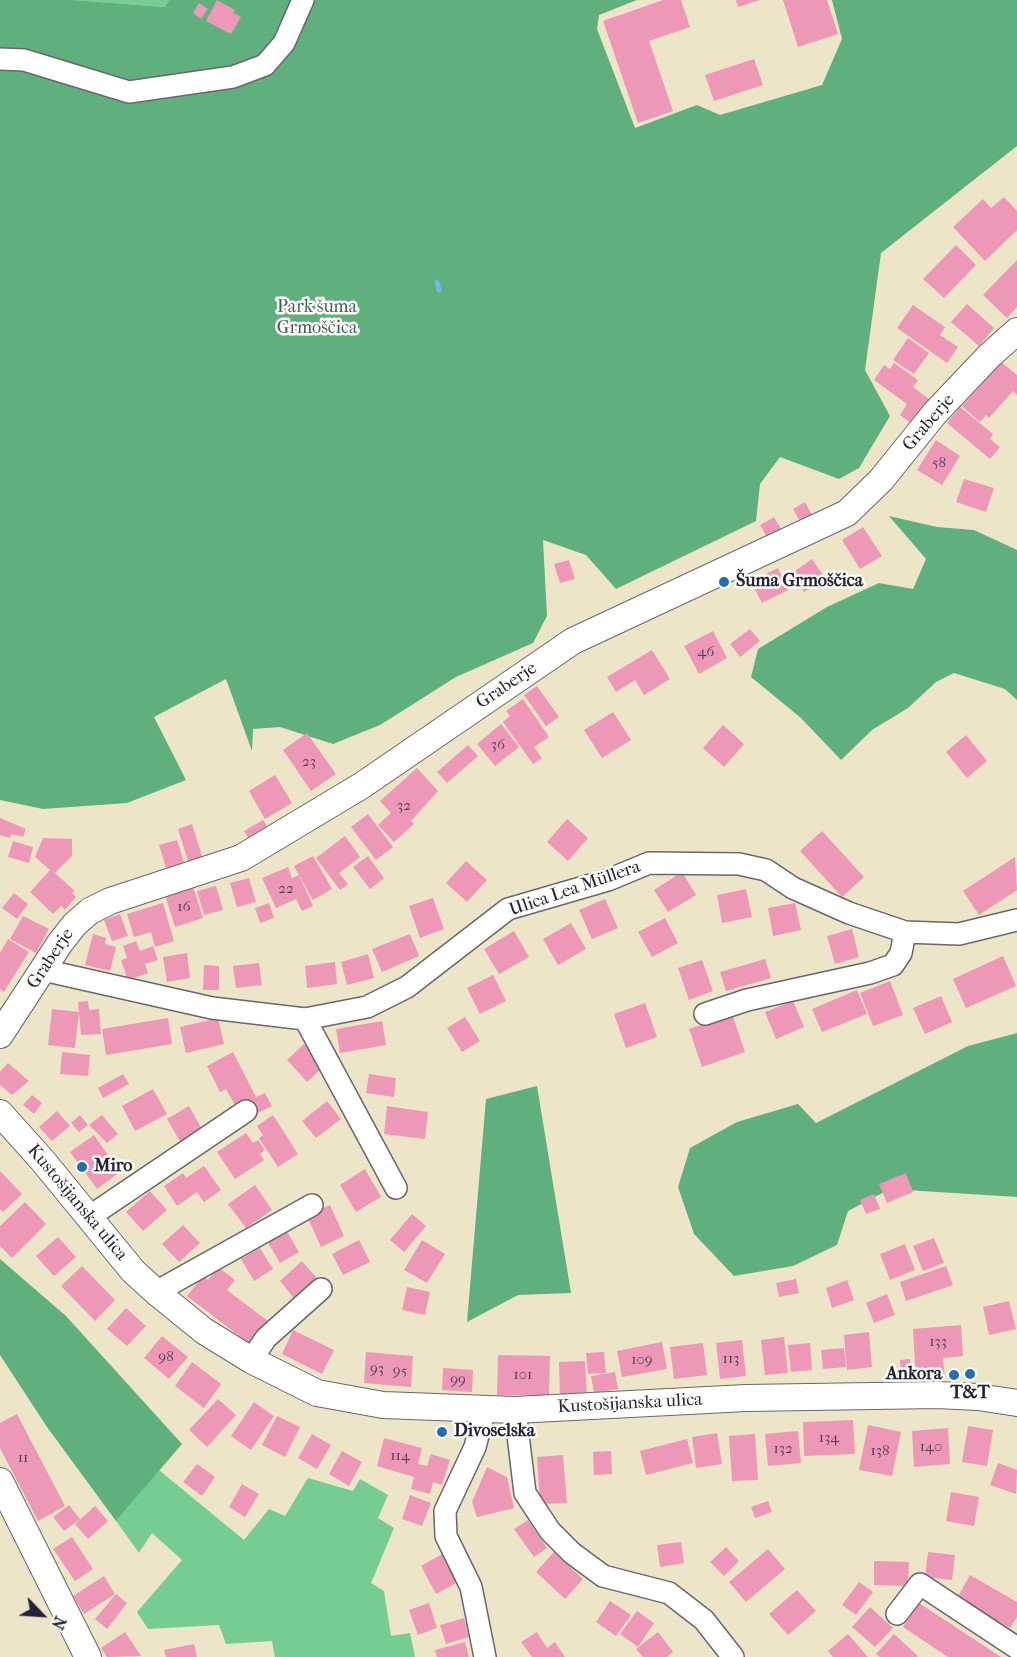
<!DOCTYPE html>
<meta charset="utf-8">
<style>
body{margin:0}
#map{position:relative;width:1017px;height:1657px;overflow:hidden;background:#ede5c7;font-family:"IM FELL French Canon",serif}
canvas{display:block}
.north{position:absolute;left:12px;top:1585px;width:60px;height:60px;-webkit-text-stroke:4px #fdfcf7;paint-order:stroke;rotate:115deg;font-size:16px;font-weight:700;line-height:24px;text-align:center;color:#22223b}
.north::after{content:'';display:block;margin:auto;width:21px;height:27px;background:#22223b;clip-path:polygon(50% 0,100% 100%,50% 72%,0 100%)}
</style>
<div id="map">
<canvas width="1017" height="1657"></canvas>
<div class="north">N</div>
</div>
<script>
const g = document.querySelector('canvas').getContext('2d');
g.lineJoin = 'round';
function fillPath(path, color) {
  g.fillStyle = color;
  g.fill(path, 'evenodd');
}
function toPath(rows) {
  const path = new Path2D();
  for (const r of rows) {
    path.moveTo(r[0], r[1]);
    for (let i = 2; i < r.length; i += 2) path.lineTo(r[i], r[i + 1]);
  }
  return path;
}
function stroke(path, color, width, dash) {
  g.strokeStyle = color;
  g.lineWidth = width;
  g.lineCap = dash ? 'butt' : 'round';
  g.setLineDash(dash || []);
  g.stroke(path);
}
function drawText(font, color, halo, rows, align = 'center') {
  g.font = font + ' "IM FELL French Canon",serif';
  g.lineWidth = 5;
  g.setLineDash([]);
  g.textBaseline = 'middle';
  g.strokeStyle = halo;
  g.fillStyle = color;
  for (const [text, x, y, turn = 0] of rows) {
    g.save();
    g.translate(x, y);
    g.rotate((+turn || 0) * Math.PI / 180);
    g.textAlign = isNaN(turn) ? turn : align;
    if (halo) g.strokeText(text, 0, 0);
    g.fillText(text, 0, 0);
    g.restore();
  }
}
fillPath(toPath([
 [73,0,169,0,165,7],
 [159,1470,244,1540,269,1509,285,1516,308,1478,353,1491,360,1479,388,1495,378,1518,394,1528,371,1583,384,1591,391,1636,410,1633,415,1657,275,1657,272,1641,226,1644,219,1625,148,1629,137,1612,182,1560,152,1533,139,1553,116,1521]
]), '#75cd93');
fillPath(toPath([
 [0,0,73,0,165,7,169,0,637,0,599,15,597,29,635,128,697,105,720,115,822,85,842,39,832,0,1017,0,1017,146,881,253,865,370,890,416,859,468,839,479,780,457,760,484,756,521,616,589,586,555,543,540,547,616,533,643,456,677,380,725,333,744,280,727,253,729,252,751,226,679,154,717,186,780,127,803,43,809,0,800],
 [889,516,937,527,974,530,1017,550,1017,700,1005,689,954,673,936,682,908,708,872,730,841,760,801,718,751,677,758,649,827,607,879,583,913,589,926,559],
 [1017,1033,1017,1197,890,1189,848,1211,837,1245,793,1266,734,1276,694,1234,678,1187,690,1148,737,1122,798,1104,816,1123,968,1046],
 [537,1086,571,1293,518,1295,467,1322,486,1099],
 [0,1259,66,1316,182,1444,116,1521,47,1427,0,1355]
]), '#60b07d');
stroke(toPath([
 [437,282,439,290]
]), '#71b9e9', 5);
fillPath(toPath([
 [217,0,235,10,233,13,241,17,231,34,206,21],
 [663,0,681,0,690,27,649,41,673,111,638,123,603,21],
 [736,0,760,0,738,7],
 [783,0,827,0,838,34,798,47],
 [199,3,208,9,201,19,193,13],
 [754,59,763,85,714,101,705,75],
 [1004,197,1017,211,1017,230,985,261,953,227,983,199,991,208],
 [956,245,976,265,944,298,923,279],
 [1017,260,1017,307,1007,318,983,295],
 [967,304,994,328,979,346,951,322],
 [913,305,945,327,940,335,958,347,947,363,897,328],
 [908,338,929,353,914,374,893,360],
 [1001,362,1017,375,1017,395,1013,391,989,418,986,415,980,422,962,406],
 [894,363,918,380,913,387,930,400,912,424,900,415,907,404,874,380,884,365,890,369],
 [960,407,993,434,990,439,1000,447,990,459,947,423],
 [936,440,960,456,942,485,917,470],
 [964,479,994,488,986,512,956,502],
 [805,502,812,515,800,521,793,509],
 [774,517,781,529,767,537,760,525],
 [863,527,882,556,860,569,842,540],
 [812,559,825,578,804,592,792,573],
 [569,560,575,579,560,583,554,564],
 [778,568,788,590,762,603,751,581],
 [750,629,760,641,740,657,730,644],
 [713,631,727,658,699,674,684,646],
 [652,650,670,679,644,695,635,680,616,692,607,677],
 [537,686,559,717,546,726,524,695],
 [523,699,549,737,534,747,542,758,533,764,503,722,510,716,506,711],
 [613,712,631,740,602,758,584,730],
 [501,724,519,747,495,766,477,744],
 [723,725,744,744,724,767,703,748],
 [307,733,336,774,311,791,283,750],
 [966,735,987,761,967,778,946,752],
 [468,745,478,756,447,783,437,772],
 [417,768,438,791,411,821,414,824,394,842,378,825,391,813,380,801],
 [275,775,292,803,265,819,249,791],
 [368,814,393,847,376,860,351,827],
 [0,818,26,829,23,837,11,834,10,838,0,835],
 [567,819,588,838,568,861,547,842],
 [263,820,270,831,251,842,244,831],
 [192,824,203,859,189,864,178,829],
 [822,831,864,877,842,897,800,851],
 [345,836,360,857,339,873,348,884,340,890,316,858],
 [43,838,72,839,72,856,55,873,75,891,72,893,76,897,65,910,61,906,53,914,30,892,50,870,35,857],
 [177,840,184,862,166,868,159,845],
 [13,841,33,847,29,863,8,857],
 [313,856,332,889,313,900,294,866],
 [368,856,384,878,370,889,353,867],
 [1015,857,1017,890,979,915,963,891],
 [466,861,487,880,467,902,446,883],
 [288,867,292,878,299,875,313,906,302,911,296,899,276,908,262,878],
 [682,872,696,895,668,912,654,890],
 [249,878,256,902,237,907,230,883],
 [193,886,203,918,175,927,165,895],
 [216,886,223,910,204,915,197,891],
 [746,889,752,917,722,923,717,895],
 [14,893,28,904,17,919,2,908],
 [433,898,444,929,420,938,409,906],
 [605,899,618,928,592,939,579,910],
 [163,903,174,941,155,947,151,932,134,937,127,914],
 [269,903,274,918,260,923,255,908],
 [795,903,801,930,773,936,768,908],
 [120,914,128,936,112,941,104,920],
 [23,916,49,929,36,953,10,939],
 [665,918,678,943,652,957,638,932],
 [571,923,586,949,558,965,543,939],
 [852,929,859,957,835,964,827,936],
 [514,931,529,957,499,974,484,949],
 [93,934,106,938,105,944,116,947,110,971,85,965],
 [410,934,419,956,382,972,372,949],
 [8,939,29,952,4,992,0,989,0,953],
 [136,941,140,951,153,946,158,960,145,964,148,973,128,980,121,960,127,958,123,946],
 [187,953,190,978,167,982,163,957],
 [368,954,374,978,347,985,341,962],
 [1003,956,1016,986,966,1008,953,979],
 [765,959,771,978,726,991,720,972],
 [702,960,713,991,689,1000,678,968],
 [335,962,337,984,307,988,305,966],
 [259,963,262,985,236,988,233,966],
 [204,965,219,966,219,990,203,990],
 [493,975,506,1001,480,1014,467,988],
 [890,981,903,1015,873,1026,860,993],
 [857,990,867,1014,822,1032,812,1009],
 [941,996,952,1022,925,1034,913,1008],
 [88,1001,89,1010,99,1009,101,1034,81,1035,78,1002],
 [793,1001,804,1027,776,1039,765,1012],
 [645,1003,657,1037,626,1048,614,1014],
 [52,1009,79,1012,75,1048,48,1045],
 [732,1014,745,1052,702,1067,689,1029],
 [465,1017,480,1041,462,1052,447,1028],
 [168,1018,172,1044,106,1055,102,1029],
 [218,1018,224,1044,186,1053,180,1027],
 [382,1021,386,1045,340,1053,336,1029],
 [304,1044,324,1066,307,1082,287,1060],
 [62,1052,90,1055,88,1076,60,1074],
 [233,1052,256,1097,265,1093,272,1106,254,1115,238,1111,226,1089,220,1092,207,1066],
 [8,1063,29,1081,12,1095,0,1085,0,1072],
 [123,1074,129,1084,103,1098,98,1088],
 [369,1074,396,1078,394,1097,366,1093],
 [153,1089,167,1114,135,1131,122,1106],
 [32,1095,42,1103,34,1114,23,1105],
 [327,1101,341,1119,316,1138,302,1121],
 [189,1106,203,1131,181,1143,167,1119],
 [387,1106,428,1112,425,1139,384,1134],
 [57,1111,70,1126,52,1141,39,1127],
 [80,1115,88,1125,79,1132,71,1123],
 [102,1115,118,1134,107,1143,89,1125],
 [273,1115,298,1154,278,1167,259,1138,263,1135,257,1126],
 [246,1133,253,1143,258,1140,265,1150,260,1154,264,1160,235,1179,217,1152],
 [94,1135,120,1172,97,1189,70,1152],
 [204,1166,221,1190,204,1202,197,1192,177,1206,164,1186,183,1173,186,1178],
 [365,1169,381,1197,356,1212,340,1185],
 [0,1171,22,1194,3,1212,0,1209],
 [906,1173,913,1192,887,1203,879,1184],
 [255,1185,272,1210,246,1228,228,1204],
 [150,1191,167,1210,143,1231,126,1212],
 [874,1194,880,1209,866,1214,860,1200],
 [25,1202,46,1224,12,1258,0,1246,0,1226],
 [330,1205,344,1236,321,1247,307,1216],
 [412,1214,426,1226,404,1252,390,1240],
 [183,1225,200,1243,179,1262,162,1244],
 [286,1230,299,1252,280,1263,267,1241],
 [58,1237,76,1257,54,1276,36,1256],
 [934,1238,944,1263,923,1271,913,1246],
 [359,1240,370,1262,343,1275,332,1254],
 [422,1240,445,1254,427,1283,404,1270],
 [905,1244,915,1270,890,1280,880,1254],
 [260,1248,273,1269,254,1281,241,1259],
 [302,1261,320,1282,297,1302,280,1281],
 [82,1266,115,1300,95,1321,61,1286],
 [946,1266,953,1285,906,1301,900,1282],
 [218,1267,235,1280,227,1290,269,1322,251,1345,187,1296,203,1276,208,1280],
 [796,1279,799,1293,779,1297,776,1283],
 [847,1280,854,1300,832,1308,826,1288],
 [407,1287,430,1292,425,1315,402,1310],
 [887,1294,895,1315,874,1323,866,1303],
 [1009,1301,1016,1329,989,1335,983,1307],
 [126,1308,146,1326,127,1346,107,1329],
 [961,1325,963,1356,943,1358,945,1379,916,1381,913,1329],
 [293,1330,334,1350,322,1374,282,1354],
 [869,1332,872,1367,847,1370,844,1335],
 [162,1336,188,1357,169,1379,144,1358],
 [784,1337,788,1373,765,1375,761,1340],
 [742,1340,746,1376,720,1379,716,1343],
 [662,1342,667,1369,622,1377,617,1351],
 [703,1343,707,1375,674,1379,670,1347],
 [810,1343,812,1370,791,1372,788,1345],
 [844,1348,846,1367,823,1369,821,1350],
 [366,1352,413,1356,411,1387,364,1383],
 [604,1352,606,1373,588,1374,586,1353],
 [498,1355,550,1356,549,1395,497,1395],
 [910,1359,911,1377,901,1378,900,1360],
 [585,1361,587,1397,560,1398,559,1362],
 [192,1362,221,1384,204,1408,175,1386],
 [443,1368,473,1370,472,1392,442,1390],
 [615,1372,618,1389,594,1393,591,1376],
 [218,1399,236,1415,207,1447,189,1430],
 [254,1402,274,1416,251,1450,231,1436],
 [17,1414,65,1506,38,1521,0,1448,0,1423],
 [277,1416,300,1427,285,1457,262,1445],
 [853,1420,855,1454,804,1456,803,1422],
 [868,1425,901,1432,892,1476,859,1470],
 [968,1426,993,1430,987,1466,962,1462],
 [948,1428,950,1464,914,1467,912,1431],
 [798,1431,801,1463,768,1466,765,1434],
 [717,1433,722,1464,696,1468,692,1437],
 [312,1434,331,1445,317,1469,298,1458],
 [755,1434,758,1480,732,1481,729,1436],
 [384,1438,422,1448,418,1464,427,1466,431,1454,450,1460,442,1485,433,1482,430,1494,411,1489,414,1477,377,1466],
 [687,1439,693,1463,646,1475,640,1451],
 [342,1451,362,1462,349,1486,329,1474],
 [611,1451,612,1474,594,1475,593,1452],
 [563,1455,567,1503,540,1504,537,1457],
 [998,1463,1017,1470,1016,1494,990,1485],
 [197,1464,215,1477,202,1496,183,1482],
 [487,1467,507,1477,514,1508,477,1517,472,1502],
 [242,1484,259,1494,245,1517,229,1507],
 [951,1492,979,1497,974,1526,946,1521],
 [410,1495,431,1503,422,1526,402,1519],
 [768,1501,772,1512,755,1518,751,1507],
 [69,1505,80,1519,64,1531,53,1517],
 [95,1506,108,1521,88,1539,75,1524],
 [528,1520,547,1548,534,1557,514,1529],
 [72,1537,93,1569,75,1581,53,1549],
 [681,1542,684,1563,660,1567,657,1545],
 [726,1547,739,1561,724,1576,710,1562],
 [768,1549,785,1569,746,1602,729,1582],
 [554,1552,583,1579,565,1599,536,1572],
 [928,1552,955,1555,952,1580,925,1577],
 [442,1554,458,1582,436,1594,421,1566],
 [874,1561,909,1562,908,1586,874,1585],
 [970,1575,1017,1602,1017,1617,1010,1628,957,1598],
 [104,1576,115,1594,84,1614,73,1596],
 [859,1582,873,1592,856,1615,842,1605],
 [797,1590,816,1611,788,1635,769,1614],
 [116,1594,127,1603,107,1629,95,1619],
 [610,1601,631,1615,616,1636,596,1622],
 [429,1603,437,1628,418,1635,409,1610],
 [919,1603,1001,1657,948,1657,903,1627],
 [870,1607,893,1628,875,1647,852,1627],
 [637,1611,654,1623,638,1647,620,1634],
 [464,1618,469,1637,446,1644,440,1625],
 [125,1632,141,1656,107,1657,101,1648],
 [537,1632,547,1648,555,1642,565,1657,532,1657,521,1642],
 [658,1632,673,1652,667,1657,643,1657,636,1649],
 [848,1634,868,1657,833,1657,828,1651],
 [894,1634,918,1656,917,1657,880,1657,876,1654],
 [465,1642,469,1657,437,1657,435,1650],
 [194,1644,197,1657,166,1657,164,1650]
]), '#ee98b8');
const minor = toPath([
 [0,59,24,60,129,92,233,77,265,65,284,43,303,0],
 [43,970,212,1008,305,1019,367,1007,407,987,508,909,608,880,649,863,739,864,766,870,793,888,849,913,905,932,959,934,1017,920],
 [705,1014,747,1000,870,973,893,965,901,953,905,932],
 [305,1019,396,1188],
 [89,1217,246,1111],
 [156,1292,312,1205],
 [251,1360,266,1338,321,1289],
 [515,1410,525,1493,550,1531,572,1553,603,1576,669,1593,704,1620,733,1657],
 [897,1614,920,1584,1017,1648],
 [485,1657,471,1587,446,1536,445,1511,475,1447,485,1409]
]);
const tertiary = toPath([
 [0,1035,60,943,75,924,90,911,110,901,241,858,361,786,573,641,847,513,881,480,935,413,989,356,1017,331],
 [0,1113,43,1161,133,1271,156,1292,204,1331,251,1360,317,1393,383,1405,515,1410,746,1398,937,1395,978,1397,1017,1403],
 [0,1481,88,1657]
]);
stroke(minor, '#69666c', 24);
stroke(tertiary, '#69666c', 28);
stroke(minor, '#fff', 21);
stroke(tertiary, '#fff', 26);
for (const [x, y, r, color] of [
 [724,582,6,"#1f6fb2"],
 [82,1167,6,"#1f6fb2"],
 [970,1374,6,"#1f6fb2"],
 [954,1375,6,"#1f6fb2"],
 [442,1432,6,"#1f6fb2"]
]) {
  const dot = new Path2D();
  dot.arc(x, y, r, 0, 2 * Math.PI);
  g.fillStyle = color;
  g.fill(dot);
  stroke(dot, '#fdfcf7', 2);
}
drawText('15px', '#55405a', null, [
 ["58",939,463],
 ["46",706,652],
 ["36",498,745],
 ["23",309,762],
 ["32",404,806],
 ["22",286,889],
 ["16",184,907],
 ["133",938,1342],
 ["98",166,1357],
 ["113",731,1359],
 ["109",642,1360],
 ["93",377,1369],
 ["95",400,1371],
 ["101",523,1375],
 ["99",458,1380],
 ["134",829,1438],
 ["140",931,1447],
 ["132",783,1449],
 ["138",880,1451],
 ["114",400,1456],
 ["11",23,1458]
]);
drawText('18px', '#3f5e5a', '#fdfcf7', [
 ["Park šuma",317,308],
 ["Grmoščica",317,329]
]);
drawText('18px', '#22223b', '#fdfcf7', [
 ["Graberje",929,423,-49],
 ["Graberje",507,686,-34],
 ["Ulica Lea Müllera",575,889,-19],
 ["Graberje",51,959,-56],
 ["Kustošijanska ulica",77,1203,50],
 ["Kustošijanska ulica",630,1404,-3]
]);
drawText('bold 18px', '#22223b', '#fdfcf7', [
 ["Šuma Grmoščica",736,582],
 ["Miro",94,1167],
 ["Ankora",942,1375,"right"],
 ["T&T",970,1394,"center"],
 ["Divoselska",454,1432]
], 'left');
</script>
